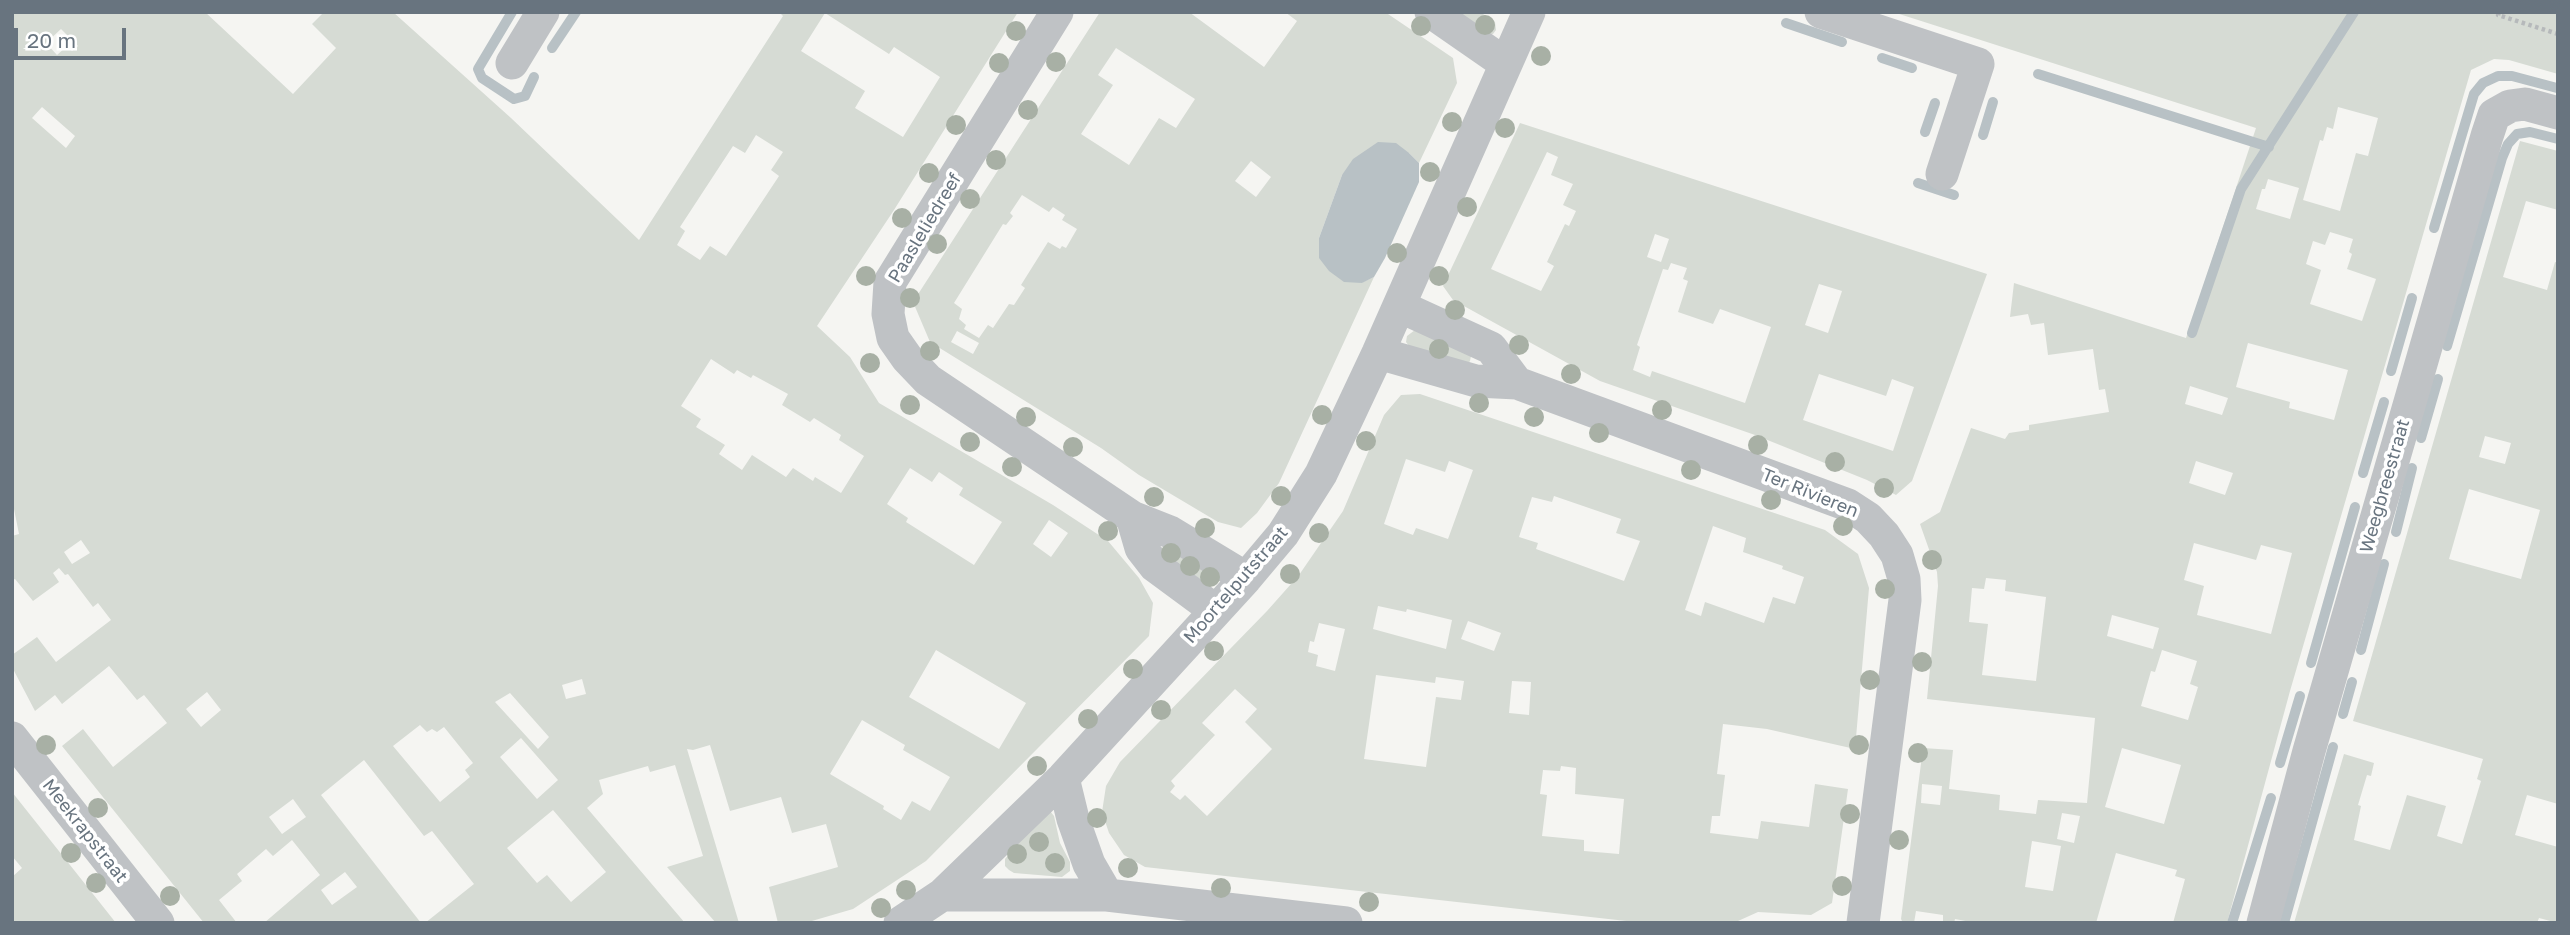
<!DOCTYPE html>
<style>
body{margin:0}
#map{position:relative;width:2570px;height:935px;overflow:hidden;background:#f5f5f2;font-family:"Golos Text",sans-serif}
canvas{display:block}
.frame{position:absolute;inset:0;border:14px solid #68747f;pointer-events:none}
.scale{position:absolute;left:14px;top:28px;width:112px;height:32px;box-sizing:border-box;border:4px solid #68747f;border-top:0;padding-left:9px;font-size:21px;line-height:24px;white-space:nowrap;color:#68747f;-webkit-text-stroke:5px #fff;paint-order:stroke}
</style>
<div id="map">
<canvas width="2570" height="935"></canvas>
<div class="frame"></div>
<div class="scale">20 m</div>
</div>
<script>
const g = document.querySelector('canvas').getContext('2d');
g.lineJoin = 'round';
function fillPath(path, color) {
  g.fillStyle = color;
  g.fill(path, 'evenodd');
}
function toPath(rows) {
  const path = new Path2D();
  for (const r of rows) {
    path.moveTo(r[0], r[1]);
    for (let i = 2; i < r.length; i += 2) path.lineTo(r[i], r[i + 1]);
  }
  return path;
}
function stroke(path, color, width, dash) {
  g.strokeStyle = color;
  g.lineWidth = width;
  g.lineCap = dash ? 'butt' : 'round';
  g.setLineDash(dash || []);
  g.stroke(path);
}
function drawText(font, color, halo, rows, align = 'center') {
  g.font = font + ' "Golos Text",sans-serif';
  g.lineWidth = 7;
  g.setLineDash([]);
  g.textBaseline = 'middle';
  g.strokeStyle = halo;
  g.fillStyle = color;
  for (const [text, x, y, turn = 0] of rows) {
    g.save();
    g.translate(x, y);
    g.rotate((+turn || 0) * Math.PI / 180);
    g.textAlign = isNaN(turn) ? turn : align;
    if (halo) g.strokeText(text, 0, 0);
    g.fillText(text, 0, 0);
    g.restore();
  }
}
fillPath(toPath([
 [12,12,205,12,293,94,336,48,312,24,324,12,393,12,511,118,639,240,783,16,779,12,969,12,973,14,974,12,1018,12,894,210,817,326,850,357,879,403,1053,505,1108,541,1139,578,1153,603,1149,636,926,861,853,909,805,923,778,923,769,887,838,867,826,824,792,833,781,797,730,811,710,745,693,750,687,749,739,923,716,923,667,867,703,856,675,765,650,772,648,766,599,780,603,794,587,808,685,923,425,923,474,884,432,831,424,836,364,760,321,795,421,923,264,923,320,875,292,840,273,856,266,849,237,874,242,881,219,900,237,923,204,923,62,746,83,729,113,767,167,723,144,695,137,700,109,666,62,704,55,695,35,711,12,667,12,655,37,637,56,662,111,620,98,603,93,607,68,574,65,575,59,568,53,573,59,582,33,601,15,579,12,580,12,536,19,534,12,499],
 [825,13,889,54,894,47,940,77,903,137,855,108,865,91,801,51],
 [61,29,78,46,72,51,67,46,57,55,46,43],
 [42,107,75,136,66,148,32,118],
 [756,135,783,152,771,170,779,176,726,256,710,246,700,260,677,245,685,231,680,227,733,146,745,153],
 [711,359,734,374,737,370,751,378,753,375,788,394,782,405,810,422,814,418,841,435,839,440,864,456,841,493,815,477,813,481,793,468,786,477,752,455,742,470,719,454,725,445,696,427,701,419,681,406],
 [910,468,932,482,939,472,963,488,959,495,1002,522,974,565,906,522,908,518,887,504],
 [1049,520,1068,533,1051,557,1033,544],
 [81,540,90,553,72,564,64,552],
 [936,650,1026,703,999,749,909,697],
 [582,679,586,694,566,699,562,685],
 [207,692,221,710,201,727,186,709],
 [510,693,549,737,538,749,495,702],
 [862,720,905,745,903,750,950,777,930,811,912,801,901,820,883,809,884,806,830,774],
 [420,725,427,732,432,729,437,732,444,727,473,763,465,770,470,777,440,802,393,746],
 [521,738,558,780,537,799,500,757],
 [293,799,306,817,282,834,269,817],
 [553,810,606,872,571,902,547,875,537,883,507,848],
 [345,872,357,887,332,905,321,890],
 [1100,12,1189,12,1264,67,1297,21,1285,12,1385,12,1453,58,1457,83,1419,163,1409,153,1342,175,1319,238,1361,283,1374,277,1279,483,1257,513,1241,528,1218,522,1139,475,1101,448,930,342,913,302],
 [1116,48,1195,99,1176,128,1159,118,1129,165,1081,134,1113,85,1098,75],
 [1251,161,1271,177,1256,197,1235,181],
 [1022,195,1049,212,1053,207,1065,215,1062,220,1077,229,1066,248,1062,246,1060,249,1048,242,1021,285,1025,288,1014,305,1009,304,993,328,988,325,979,338,964,329,966,325,959,319,962,309,954,303,1003,224,1006,225,1013,216,1010,213],
 [957,331,979,343,973,354,951,342],
 [1452,12,1480,12,1495,22,1496,30,1493,34,1486,36],
 [1893,12,2558,12,2558,74,2509,60,2494,59,2471,70,2290,691,2227,923,2173,923,2185,879,2175,876,2177,870,2116,853,2096,923,1976,923,1955,919,1954,923,1943,923,1943,915,1916,911,1914,923,1903,923,1901,919,1923,748,1953,750,1949,789,2000,795,1999,810,2036,814,2038,800,2087,803,2095,718,1927,699,1938,586,1937,572,1920,524,1940,512,1971,428,2005,439,2009,433,2029,430,2029,425,2109,412,2105,389,2099,390,2093,349,2048,355,2044,323,2031,325,2028,314,2010,317,2014,283,2186,338,2256,128],
 [2338,107,2378,118,2368,156,2356,153,2340,211,2303,200,2320,140,2323,141,2327,127,2333,129],
 [2268,179,2299,188,2290,219,2256,209,2262,189,2265,189],
 [2330,232,2353,239,2349,252,2352,254,2347,269,2376,279,2362,321,2310,304,2321,270,2306,264,2313,241,2325,245],
 [2248,343,2348,370,2334,420,2289,408,2290,402,2236,387],
 [2190,386,2228,398,2222,415,2185,404],
 [2196,461,2233,473,2225,495,2189,483],
 [2194,543,2256,560,2261,545,2292,553,2271,634,2197,615,2204,586,2184,580],
 [1986,578,2006,580,2005,591,2046,597,2036,681,1982,675,1988,624,1969,622,1972,588,1984,589],
 [2112,615,2159,628,2153,649,2107,636],
 [2162,650,2197,661,2190,684,2198,687,2188,720,2141,706,2151,671,2155,672],
 [2122,748,2181,765,2164,824,2105,807],
 [1922,784,1942,786,1940,805,1921,803],
 [2062,813,2080,816,2074,843,2057,839],
 [2032,841,2061,846,2053,891,2025,887],
 [1520,123,1987,274,1912,481,1896,495,1867,480,1755,435,1600,381,1453,300,1443,286],
 [1547,152,1558,157,1551,175,1573,184,1563,205,1576,211,1569,226,1565,224,1547,262,1554,266,1541,291,1491,269],
 [1655,234,1669,239,1661,262,1647,257],
 [1671,263,1687,268,1683,279,1688,281,1678,312,1713,324,1720,309,1771,327,1745,403,1652,371,1650,377,1633,370,1640,347,1637,345,1663,269,1668,270],
 [1819,284,1842,291,1828,333,1805,325],
 [1819,374,1886,396,1892,379,1914,387,1893,451,1803,420],
 [2520,141,2558,151,2558,210,2526,201,2503,277,2547,290,2555,262,2558,263,2558,804,2527,795,2515,835,2558,847,2558,923,2539,918,2537,923,2294,923,2344,754,2374,763,2371,776,2367,775,2358,805,2361,806,2354,840,2390,850,2407,795,2446,806,2437,836,2462,844,2481,781,2477,779,2483,759,2353,721],
 [2485,436,2511,443,2505,464,2479,457],
 [2469,489,2540,510,2521,579,2449,559],
 [1415,330,1471,356,1470,361,1467,365,1409,346,1406,342,1407,336],
 [1420,394,1825,530,1858,554,1869,588,1855,749,1767,729,1723,724,1717,774,1725,775,1720,816,1712,816,1710,833,1758,839,1761,821,1809,827,1815,784,1848,789,1832,903,1811,915,1758,912,1738,921,1728,923,1644,923,1145,867,1124,855,1109,833,1102,812,1106,786,1120,762,1267,611,1299,575,1343,511,1384,415,1401,395],
 [1406,459,1445,472,1449,461,1473,470,1448,539,1416,528,1413,535,1384,524],
 [1554,496,1621,519,1616,533,1640,541,1624,581,1536,549,1538,543,1519,537,1532,497,1552,502],
 [1713,526,1746,538,1743,552,1783,566,1782,569,1804,577,1795,604,1773,597,1764,623,1705,602,1701,616,1685,610],
 [1378,606,1406,612,1407,609,1452,620,1446,649,1373,629],
 [1468,621,1501,633,1494,651,1461,639],
 [1319,623,1345,629,1335,671,1316,666,1318,655,1308,652,1310,641,1314,642],
 [1376,675,1435,683,1436,677,1464,681,1461,700,1436,697,1426,767,1364,759],
 [1512,681,1531,682,1529,715,1509,713],
 [1235,689,1257,709,1245,722,1272,749,1207,816,1185,795,1180,800,1170,792,1175,786,1171,781,1215,735,1202,723],
 [1561,766,1576,768,1575,794,1624,799,1619,854,1584,851,1584,840,1542,836,1547,795,1540,794,1543,770,1560,771],
 [1164,545,1219,579,1216,585,1209,586,1161,550],
 [12,792,70,865,116,923,12,923,12,877,22,868,12,856],
 [1050,811,1054,816,1060,843,1070,862,1070,871,1062,877,1014,873,1009,870,1005,866,1005,859,1043,815]
]), '#d6dbd4');
fillPath(toPath([
 [1378,142,1396,143,1409,153,1419,163,1419,182,1385,258,1374,277,1362,283,1344,282,1329,271,1319,258,1319,238,1342,175,1353,159]
]), '#b8c1c5');
stroke(toPath([
 [512,12,478,69,482,78,514,99,525,96,534,77],
 [1786,23,1842,42],
 [552,48,576,12],
 [1882,58,1912,68],
 [2038,74,2269,147],
 [1925,132,1935,103],
 [1983,135,1993,102],
 [1918,183,1954,195],
 [2434,228,2474,94,2483,83,2498,76,2512,76,2557,88],
 [2192,333,2241,189,2354,12],
 [2447,346,2502,158,2508,144,2517,134,2530,132,2558,139],
 [2391,371,2412,298],
 [2421,438,2438,379],
 [2363,473,2384,402],
 [2396,532,2412,468],
 [2361,650,2384,564],
 [2311,663,2355,507],
 [2343,714,2352,682],
 [2280,763,2300,696],
 [2232,923,2271,798],
 [2284,923,2333,747]
]), '#b8c1c5', 10);
stroke(toPath([
 [2499,12,2498,15,2558,34]
]), '#b6b9bb', 4.5, [3.5, 3.5]);
stroke(toPath([
 [1057,12,890,282,888,314,893,338,907,358,928,380,1132,517,1170,532,1246,578],
 [1431,12,1506,64],
 [1821,12,1978,64,1942,174],
 [512,63,543,12],
 [1399,306,1491,348,1517,383],
 [1378,353,1476,381,1517,383,1848,505,1868,518,1884,535,1897,555,1904,579,1905,600,1863,923],
 [1132,517,1141,548,1155,566,1216,611],
 [12,738,158,923],
 [1063,778,1073,819,1089,864,1107,895],
 [942,895,1107,895,1346,923],
 [900,923,942,895,1063,778,1246,578,1283,534,1321,474,1378,353,1529,12],
 [2263,923,2309,751,2487,136,2494,115,2510,106,2525,104,2558,113]
]), '#bfc2c5', 33);
g.fillStyle = '#a8b0a5';
for (const [x, y] of [
 [1485,25],
 [1421,26],
 [1016,31],
 [1541,56],
 [1056,62],
 [999,63],
 [1028,110],
 [1452,122],
 [956,125],
 [1505,128],
 [996,160],
 [1430,172],
 [929,173],
 [970,199],
 [1467,207],
 [902,218],
 [937,244],
 [1397,253],
 [866,276],
 [1439,276],
 [910,298],
 [1455,310],
 [1519,345],
 [1439,349],
 [930,351],
 [870,363],
 [1571,374],
 [1479,403],
 [910,405],
 [1662,410],
 [1322,415],
 [1026,417],
 [1534,417],
 [1599,433],
 [1366,441],
 [970,442],
 [1758,445],
 [1073,447],
 [1835,462],
 [1012,467],
 [1691,470],
 [1884,488],
 [1281,496],
 [1154,497],
 [1771,500],
 [1843,526],
 [1205,528],
 [1108,531],
 [1319,533],
 [1171,553],
 [1932,560],
 [1190,566],
 [1290,574],
 [1210,577],
 [1885,589],
 [1214,651],
 [1922,662],
 [1133,669],
 [1870,680],
 [1161,710],
 [1088,719],
 [46,745],
 [1859,745],
 [1918,753],
 [1037,766],
 [98,808],
 [1850,814],
 [1097,818],
 [1899,840],
 [1039,842],
 [71,853],
 [1017,854],
 [1055,863],
 [1128,868],
 [96,883],
 [1842,886],
 [1221,888],
 [906,890],
 [170,896],
 [1369,902],
 [881,908]
]) {
  g.beginPath();
  g.arc(x, y, 10, 0, 2 * Math.PI);
  g.fill();
}
drawText('18px', '#68747f', '#fff', [
 ["Paasleliedreef",925,228,-59],
 ["Weegbreestraat",2385,486,-74],
 ["Ter Rivieren",1810,493,22],
 ["Moortelputstraat",1236,585,-49],
 ["Meekrapstraat",85,831,52]
]);
</script>
